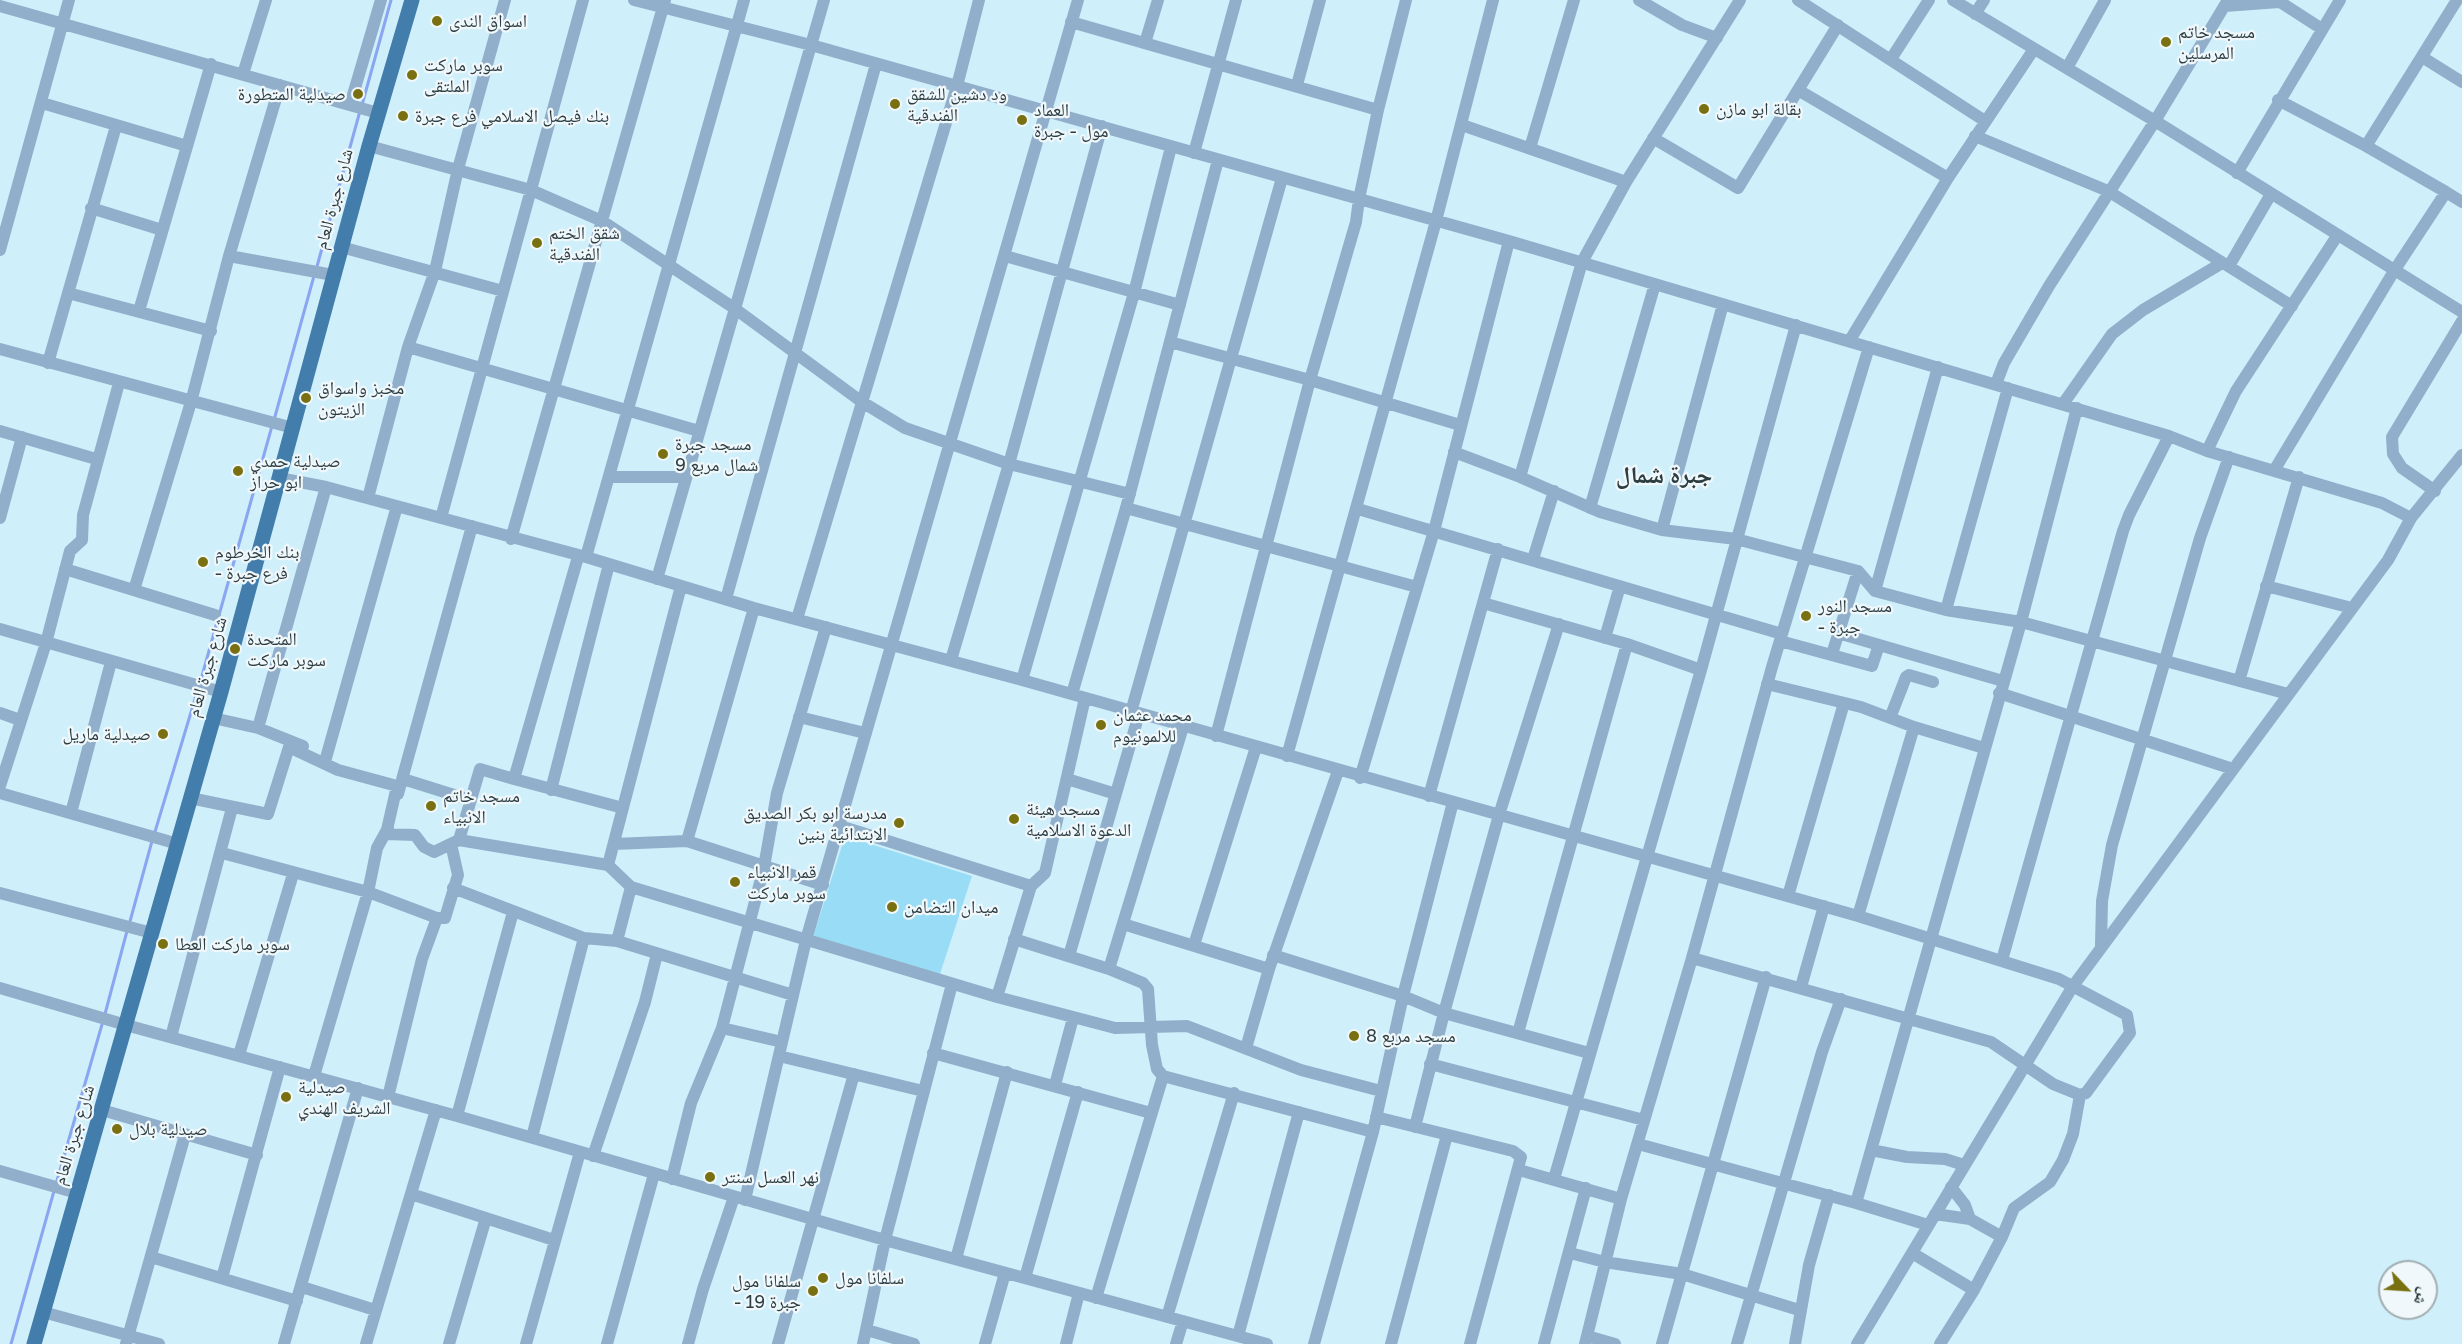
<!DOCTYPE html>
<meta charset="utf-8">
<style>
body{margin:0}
#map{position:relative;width:2462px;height:1344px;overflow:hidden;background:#cfeffb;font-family:"Golos Text","Noto Naskh Arabic",sans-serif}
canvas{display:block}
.north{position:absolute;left:2378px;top:1260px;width:60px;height:60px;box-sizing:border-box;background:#f0f8fb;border:2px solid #a2aeb1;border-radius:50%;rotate:115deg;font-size:16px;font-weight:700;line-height:24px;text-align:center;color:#2d3e43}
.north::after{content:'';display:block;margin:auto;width:21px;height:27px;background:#797111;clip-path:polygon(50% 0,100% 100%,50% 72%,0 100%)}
</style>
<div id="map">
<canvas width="2462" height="1344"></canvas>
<div class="north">ش</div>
</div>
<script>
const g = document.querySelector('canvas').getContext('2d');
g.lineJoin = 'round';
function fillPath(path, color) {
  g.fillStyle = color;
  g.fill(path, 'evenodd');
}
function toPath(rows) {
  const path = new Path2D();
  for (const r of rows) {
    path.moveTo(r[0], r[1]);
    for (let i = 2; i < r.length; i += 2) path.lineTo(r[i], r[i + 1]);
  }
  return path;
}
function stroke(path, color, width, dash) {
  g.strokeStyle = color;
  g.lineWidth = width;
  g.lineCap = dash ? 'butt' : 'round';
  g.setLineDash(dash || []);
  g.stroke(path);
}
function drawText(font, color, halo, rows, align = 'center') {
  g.font = font + ' "Golos Text","Noto Naskh Arabic",sans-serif';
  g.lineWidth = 4.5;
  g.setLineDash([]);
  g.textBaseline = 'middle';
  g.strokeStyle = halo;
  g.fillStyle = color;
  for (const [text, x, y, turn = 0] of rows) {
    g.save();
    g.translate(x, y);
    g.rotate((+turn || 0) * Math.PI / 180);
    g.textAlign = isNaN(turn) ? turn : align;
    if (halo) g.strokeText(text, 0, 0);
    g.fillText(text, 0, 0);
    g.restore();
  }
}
fillPath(toPath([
 [845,836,972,876,939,977,813,937]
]), '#98ddf5');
stroke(toPath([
 [362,105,391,0],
 [316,270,360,111],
 [274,420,314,276],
 [200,683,272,426],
 [154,835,198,689],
 [129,925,152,841],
 [105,1014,127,931],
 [56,1184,103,1021],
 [11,1344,54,1191]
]), '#8aa6f0', 3);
stroke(toPath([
 [634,0,811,45,1509,241,2169,436,2207,451,2382,503,2411,518],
 [1639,0,1682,25,1717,38],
 [1798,0,1985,121],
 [1953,0,2155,121,2462,312],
 [2277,0,2322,29],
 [0,6,378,113],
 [2225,6,2279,2],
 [1975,14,1984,0],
 [1071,22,1378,110],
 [1838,25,1798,90,1948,178],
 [1145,43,1158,0],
 [2422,57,2462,82],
 [1891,59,1929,0],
 [2067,68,2105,0],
 [243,74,266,0],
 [1297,85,1320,0],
 [2278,100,2366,146,2457,0],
 [42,103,187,146],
 [350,105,381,0],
 [1462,125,1626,182],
 [1975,136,2108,191,2292,306],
 [1653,138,1738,188,1798,90],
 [369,146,531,190,602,221,734,308,862,402,905,428,1009,464,1130,494],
 [2366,146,2446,192],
 [1530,148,1574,0],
 [1194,153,1236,0],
 [2237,173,2340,0],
 [91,208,162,230],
 [341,247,503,291],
 [0,250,69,0],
 [229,256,333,275],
 [1005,256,1180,305],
 [2229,266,2271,194],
 [68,293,211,331],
 [139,311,211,64],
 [1850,340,1948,178,2034,49],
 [1170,342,1310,380,1460,425],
 [408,347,699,431],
 [0,349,293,428],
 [48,363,116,126],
 [1996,384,2004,363,2049,286,2155,121,2228,0],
 [2063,404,2112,334,2143,310,2222,263],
 [0,431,96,459],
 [2207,451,2236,391,2337,236],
 [1454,452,1520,477,1600,512,1662,530,1736,539,1858,571,1875,591,1946,610,2021,622,2288,694],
 [2275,469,2394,271,2446,192,2462,202],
 [609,477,686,477],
 [1520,477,1582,262,1626,182,1740,0],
 [279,478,326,487,586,557,754,608,1022,680,1858,916,2059,979,2127,1015,2130,1033,2086,1093,2080,1095,2053,1084,1991,1042,1692,958],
 [2435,491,2402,468,2393,454,2392,437,2462,321],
 [368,498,408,347,435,271,458,169,505,0],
 [1126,508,1417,587],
 [1590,508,1655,284],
 [1358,509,1782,634],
 [0,518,22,437],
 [441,518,583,0],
 [1662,530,1723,304],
 [511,539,665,0],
 [586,557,744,0],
 [1533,559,1554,491],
 [65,569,215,615],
 [657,579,824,0],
 [2266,586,2352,608],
 [134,590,191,402,229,256,280,85],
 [1875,591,1938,367],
 [726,599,876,64],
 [1483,603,1627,644,1701,670],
 [1946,610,2008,388],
 [797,619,957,86,979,0],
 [0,629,221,692],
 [1838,633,2003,681],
 [1605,638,1620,586],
 [1780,641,1872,666,1879,645],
 [1832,654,1858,571],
 [951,660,1009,464,1102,126],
 [1022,680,1134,293,1171,147],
 [2239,681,2299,477],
 [1767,684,1861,707,1914,727,1984,748],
 [1999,693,2233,769],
 [1072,694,1126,508,1218,160],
 [1131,712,1282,178],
 [0,713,20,720],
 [799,717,865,733],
 [213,718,258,728,303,746],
 [1890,718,1906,677,1909,675,1933,682],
 [258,728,326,487],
 [1216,736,1310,380,1356,222,1359,199,1378,110,1406,0],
 [1287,756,1436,221,1493,0],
 [326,758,397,506],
 [1360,778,1434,531,1509,241],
 [403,779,470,800],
 [514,779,623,808],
 [1067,779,1116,794],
 [0,786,46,643,70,551,82,540,83,515,119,383],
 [551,790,609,564],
 [0,793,178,844],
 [398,794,472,526],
 [1429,796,1498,549],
 [190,798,268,814,289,747,338,770,397,786,386,834,415,835,424,847,434,852,459,840,608,865,631,887,997,997,1031,886,1045,873,1085,698],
 [71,813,111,662],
 [840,826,1031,886],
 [459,840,480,769,514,779,578,557],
 [687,841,754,608],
 [614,844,687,841,823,885],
 [222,853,368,892,437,918],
 [608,865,681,586],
 [453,888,584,938,617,941,793,995],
 [0,893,152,933],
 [1788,896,1844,703],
 [1858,916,1914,727],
 [1123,924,1269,969],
 [1014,939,1109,969,1143,983,1148,989,1152,1045,1157,1069,1163,1076,1373,1132],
 [617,941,631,887],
 [1194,945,1256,747],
 [2101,945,2102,901,2112,845,2200,538,2229,457],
 [1273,955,1403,996,1444,1013,1589,1053],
 [1069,956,1139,714],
 [2002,960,2123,531,2129,515,2169,436],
 [1109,969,1183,727],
 [1801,987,1824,906],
 [0,988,126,1025,457,1116,885,1240,1267,1344],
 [997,997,1115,1028,1187,1026,1301,1070,1381,1091],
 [722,1028,782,1042],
 [1518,1033,1627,644],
 [171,1037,232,808],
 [1246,1048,1269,969,1338,771],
 [933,1053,1151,1113],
 [239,1055,293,874],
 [779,1056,923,1091],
 [1430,1064,1644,1120],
 [314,1076,368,892,377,848,388,828],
 [1055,1085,1073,1018],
 [388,1097,422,959,437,918,445,918,458,875,451,844],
 [102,1110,257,1155],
 [457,1116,513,912],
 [1376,1117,1513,1151,1521,1157,1470,1344],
 [1415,1127,1444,1013,1499,815,1559,624],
 [532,1137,584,938],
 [1638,1144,1856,1203,1928,1225],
 [1871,1150,1907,1157,1945,1159,1964,1165],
 [593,1156,645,1002,657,954],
 [1519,1170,1621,1199],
 [0,1171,77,1193],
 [672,1179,691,1103,722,1028,764,867,777,793,826,627],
 [1554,1179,1701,670,1796,325],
 [1951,1187,1965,1205,1970,1219],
 [411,1194,554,1240],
 [745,1200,806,940,1078,0],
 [1856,1203,2021,622,2077,408],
 [1935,1214,1970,1219,2002,1237],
 [1570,1253,1605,1262,1682,1274,1799,1310],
 [1912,1253,1974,1290],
 [151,1257,297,1301],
 [956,1259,1007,1072],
 [222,1278,280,1067],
 [1025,1278,1078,1092],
 [302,1287,375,1310],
 [1096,1298,1163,1076],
 [43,1312,159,1344],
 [1167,1317,1234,1093],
 [867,1330,914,1344],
 [1238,1336,1299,1112],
 [1587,1336,1615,1344],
 [126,1344,185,1135],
 [284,1344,358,1088],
 [366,1344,436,1110],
 [449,1344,486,1218],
 [526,1344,580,1152],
 [607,1344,654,1174],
 [688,1344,703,1289,734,1197],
 [778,1344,854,1074],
 [863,1344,885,1240,952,984],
 [985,1344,1005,1273],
 [1066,1344,1079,1293],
 [1176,1344,1183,1321],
 [1314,1344,1373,1132,1403,996,1453,802],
 [1391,1344,1447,1135],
 [1544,1344,1586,1188],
 [1585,1344,1621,1199,1692,958,1772,667,1869,347],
 [1662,1344,1766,977],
 [1737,1344,1822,1052,1841,999],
 [1795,1344,1809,1265,1829,1195],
 [1857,1344,2073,986,2388,560,2411,518,2462,455],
 [1940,1344,1974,1290,2002,1237,2014,1208,2050,1182,2063,1160,2073,1134,2080,1095]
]), '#91afca', 12);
stroke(toPath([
 [34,1344,221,692,369,146,412,0]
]), '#427dac', 15);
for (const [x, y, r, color] of [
 [437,21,6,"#797111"],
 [2166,42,6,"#797111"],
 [412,75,6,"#797111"],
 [358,94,6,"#797111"],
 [895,104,6,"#797111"],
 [1704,109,6,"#797111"],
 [403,116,6,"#797111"],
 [1022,120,6,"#797111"],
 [537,243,6,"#797111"],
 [306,398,6,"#797111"],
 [663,454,6,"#797111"],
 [238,471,6,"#797111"],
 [203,562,6,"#797111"],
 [1806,616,6,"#797111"],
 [235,649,6,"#797111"],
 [1101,725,6,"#797111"],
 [163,734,6,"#797111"],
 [431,806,6,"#797111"],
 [1014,819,6,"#797111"],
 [899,823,6,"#797111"],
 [735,882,6,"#797111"],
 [892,907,6,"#797111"],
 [163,944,6,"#797111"],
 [1354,1036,6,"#797111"],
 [286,1097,6,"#797111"],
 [117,1129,6,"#797111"],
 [710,1177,6,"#797111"],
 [823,1278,6,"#797111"],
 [813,1291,6,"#797111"]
]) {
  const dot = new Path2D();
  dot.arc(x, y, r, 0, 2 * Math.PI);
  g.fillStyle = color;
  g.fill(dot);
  stroke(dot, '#f0f8fb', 2);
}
drawText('18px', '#2d3e43', '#f0f8fb', [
 ["اسواق الندى",449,21],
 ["مسجد خاتم",2178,32],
 ["المرسلين",2178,53],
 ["سوبر ماركت",424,65],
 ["الملتقى",424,86],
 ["صيدلية المتطورة",346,94,"right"],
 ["ود دشين للشقق",907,94],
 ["الفندقية",907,115],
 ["بقالة ابو مازن",1716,109],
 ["العماد",1034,110],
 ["مول - جبرة",1034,131],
 ["بنك فيصل الاسلامي فرع جبرة",415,116],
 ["شقق الختم",549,233],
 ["الفندقية",549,254],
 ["مخبز واسواق",318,388],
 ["الزيتون",318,409],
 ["مسجد جبرة",675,444],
 ["شمال مربع 9",675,465],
 ["صيدلية حمدي",250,461],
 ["ابو حراز",250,482],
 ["بنك الخرطوم",215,552],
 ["- فرع جبرة",215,573],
 ["مسجد النور",1818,606],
 ["- جبرة",1818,627],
 ["المتحدة",247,639],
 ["سوبر ماركت",247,660],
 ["محمد عثمان",1113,715],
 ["للالمونيوم",1113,736],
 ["صيدلية ماريل",151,734,"right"],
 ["مسجد خاتم",443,796],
 ["الانبياء",443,817],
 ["مسجد هيئة",1026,809],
 ["الدعوة الاسلامية",1026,830],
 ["مدرسة ابو بكر الصديق",887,813,"right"],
 ["الابتدائية بنين",887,834,"right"],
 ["قمر الانبياء",747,872],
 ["سوبر ماركت",747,893],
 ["ميدان التضامن",904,907],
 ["سوبر ماركت العطا",175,944],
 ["مسجد مربع 8",1366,1036],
 ["صيدلية",298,1087],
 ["الشريف الهندي",298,1108],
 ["صيدلية بلال",129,1129],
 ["نهر العسل سنتر",722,1177],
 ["سلفانا مول",835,1278],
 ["سلفانا مول",801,1281,"right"],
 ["- جبرة 19",801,1302,"right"]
], 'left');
drawText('18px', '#2d3e43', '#f0f8fb', [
 ["شارع جبرة العام",334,199,-75],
 ["شارع جبرة العام",207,667,-74],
 ["شارع جبرة العام",74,1135,-73]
]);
drawText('bold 24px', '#2d3e43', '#f0f8fb', [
 ["جبرة شمال",1664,475]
]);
</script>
